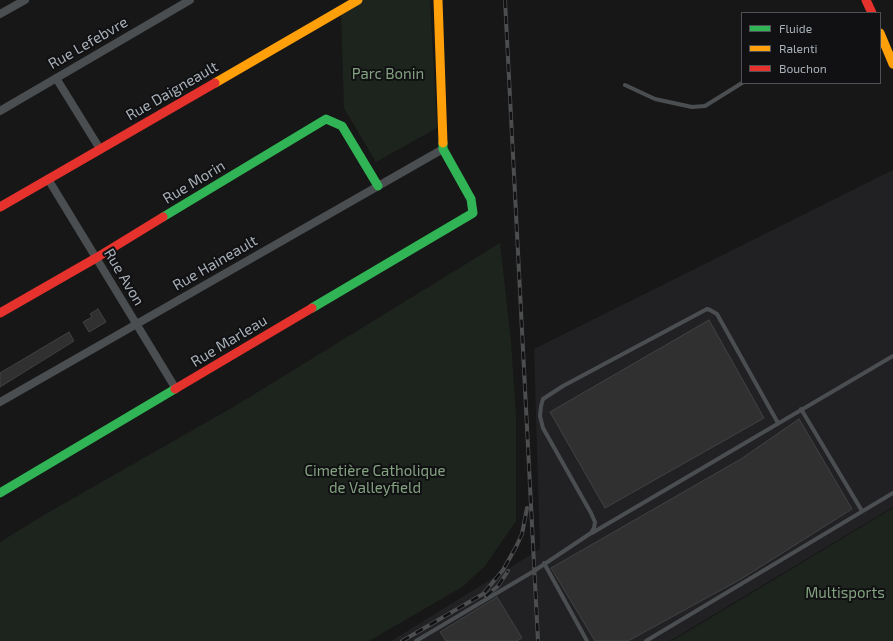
<!DOCTYPE html>
<meta charset="utf-8">
<style>
body{margin:0}
#map{position:relative;width:893px;height:641px;overflow:hidden;background:#171717;font-family:"Exo 2",sans-serif}
canvas{display:block}
.legend{position:absolute;left:741px;top:12px;width:140px;height:72px;box-sizing:border-box;background:#111113;border:1px solid #4d5155;margin:0;padding:5px 7px;list-style:none;font-size:12px;color:#a8b0b8}
.legend li{display:flex;align-items:center;gap:8px;height:20px}
.legend b{width:20px;border:1px solid #4d5155}
</style>
<div id="map">
<canvas width="893" height="641"></canvas>
<ul class="legend">
<li><b style="height:5px;background:#30b455"></b>Fluide</li>
<li><b style="height:5px;background:#ff9f0a"></b>Ralenti</li>
<li><b style="height:5px;background:#e5322d"></b>Bouchon</li>
</ul>
</div>
<script>
const g = document.querySelector('canvas').getContext('2d');
g.lineJoin = 'round';
function fillPath(path, color) {
  g.fillStyle = color;
  g.fill(path, 'evenodd');
}
function toPath(rows) {
  const path = new Path2D();
  for (const r of rows) {
    path.moveTo(r[0], r[1]);
    for (let i = 2; i < r.length; i += 2) path.lineTo(r[i], r[i + 1]);
  }
  return path;
}
function stroke(path, color, width, dash) {
  g.strokeStyle = color;
  g.lineWidth = width;
  g.lineCap = dash ? 'butt' : 'round';
  g.setLineDash(dash || []);
  g.stroke(path);
}
function drawText(font, color, halo, rows, align = 'center') {
  g.font = font + ' "Exo 2",sans-serif';
  g.lineWidth = 4;
  g.setLineDash([]);
  g.textBaseline = 'middle';
  g.strokeStyle = halo;
  g.fillStyle = color;
  for (const [text, x, y, turn = 0] of rows) {
    g.save();
    g.translate(x, y);
    g.rotate((+turn || 0) * Math.PI / 180);
    g.textAlign = isNaN(turn) ? turn : align;
    if (halo) g.strokeText(text, 0, 0);
    g.fillText(text, 0, 0);
    g.restore();
  }
}
fillPath(toPath([
 [893,170,893,507,670,641,391,641,540,549,534,349]
]), '#212123');
fillPath(toPath([
 [363,0,430,0,437,128,376,162,344,108,341,12],
 [500,243,511,342,516,416,516,521,485,566,462,587,369,641,0,641,0,542,44,515,235,406],
 [893,508,893,641,672,641]
]), '#1d241d');
const building = toPath([
 [98,309,106,322,89,332,83,322,92,317,90,314,98,309],
 [709,320,764,418,605,508,550,412,709,320],
 [69,332,74,341,0,387,0,373,69,332],
 [799,419,852,509,741,579,628,641,595,641,551,568,741,459,799,419],
 [497,597,522,638,517,641,446,641,440,632,497,597]
]);
fillPath(building, '#303031');
stroke(building, '#3f4243', 1);
stroke(toPath([
 [625,85,655,99,692,107,705,106,742,83],
 [801,409,862,511],
 [592,533,893,356],
 [544,563,587,641],
 [416,641,534,571,591,533,594,528,595,522,591,513,543,428,540,416,541,406,543,399,563,386,707,309,710,310,717,314,778,423],
 [646,641,893,493]
]), '#4b4e50', 4);
stroke(toPath([
 [0,14,25,0],
 [56,78,100,149],
 [0,111,190,0],
 [48,179,176,389],
 [0,402,443,149]
]), '#4b4e50', 8);
stroke(toPath([
 [163,217,326,119,342,126,378,186],
 [312,308,473,213,471,199,443,149,443,143],
 [0,493,175,389]
]), '#30b455', 9);
stroke(toPath([
 [438,0,443,143],
 [880,33,893,64],
 [215,83,358,0]
]), '#ff9f0a', 9);
stroke(toPath([
 [866,0,872,13],
 [0,207,215,83],
 [0,313,96,258,163,217],
 [175,389,312,308]
]), '#e5322d', 9);
const rail = toPath([
 [505,0,538,641],
 [486,596,498,586,508,571],
 [402,641,483,594,503,570,516,547,522,534,527,508]
]);
stroke(rail, '#4b4d4f', 4);
stroke(rail, '#111113', 2.5, [8]);
drawText('15px', '#a8b0b8', '#111113', [
 ["Rue Lefebvre",88,43,-30],
 ["Rue Daigneault",172,91,-30],
 ["Rue Morin",194,182,-31],
 ["Rue Haineault",215,263,-30],
 ["Rue Avon",124,277,59],
 ["Rue Marleau",229,341,-31]
]);
drawText('15px', '#83a280', '#111113', [
 ["Parc Bonin",388,74],
 ["Cimetière Catholique",375,471],
 ["de Valleyfield",375,488],
 ["Multisports",845,593]
]);
</script>
